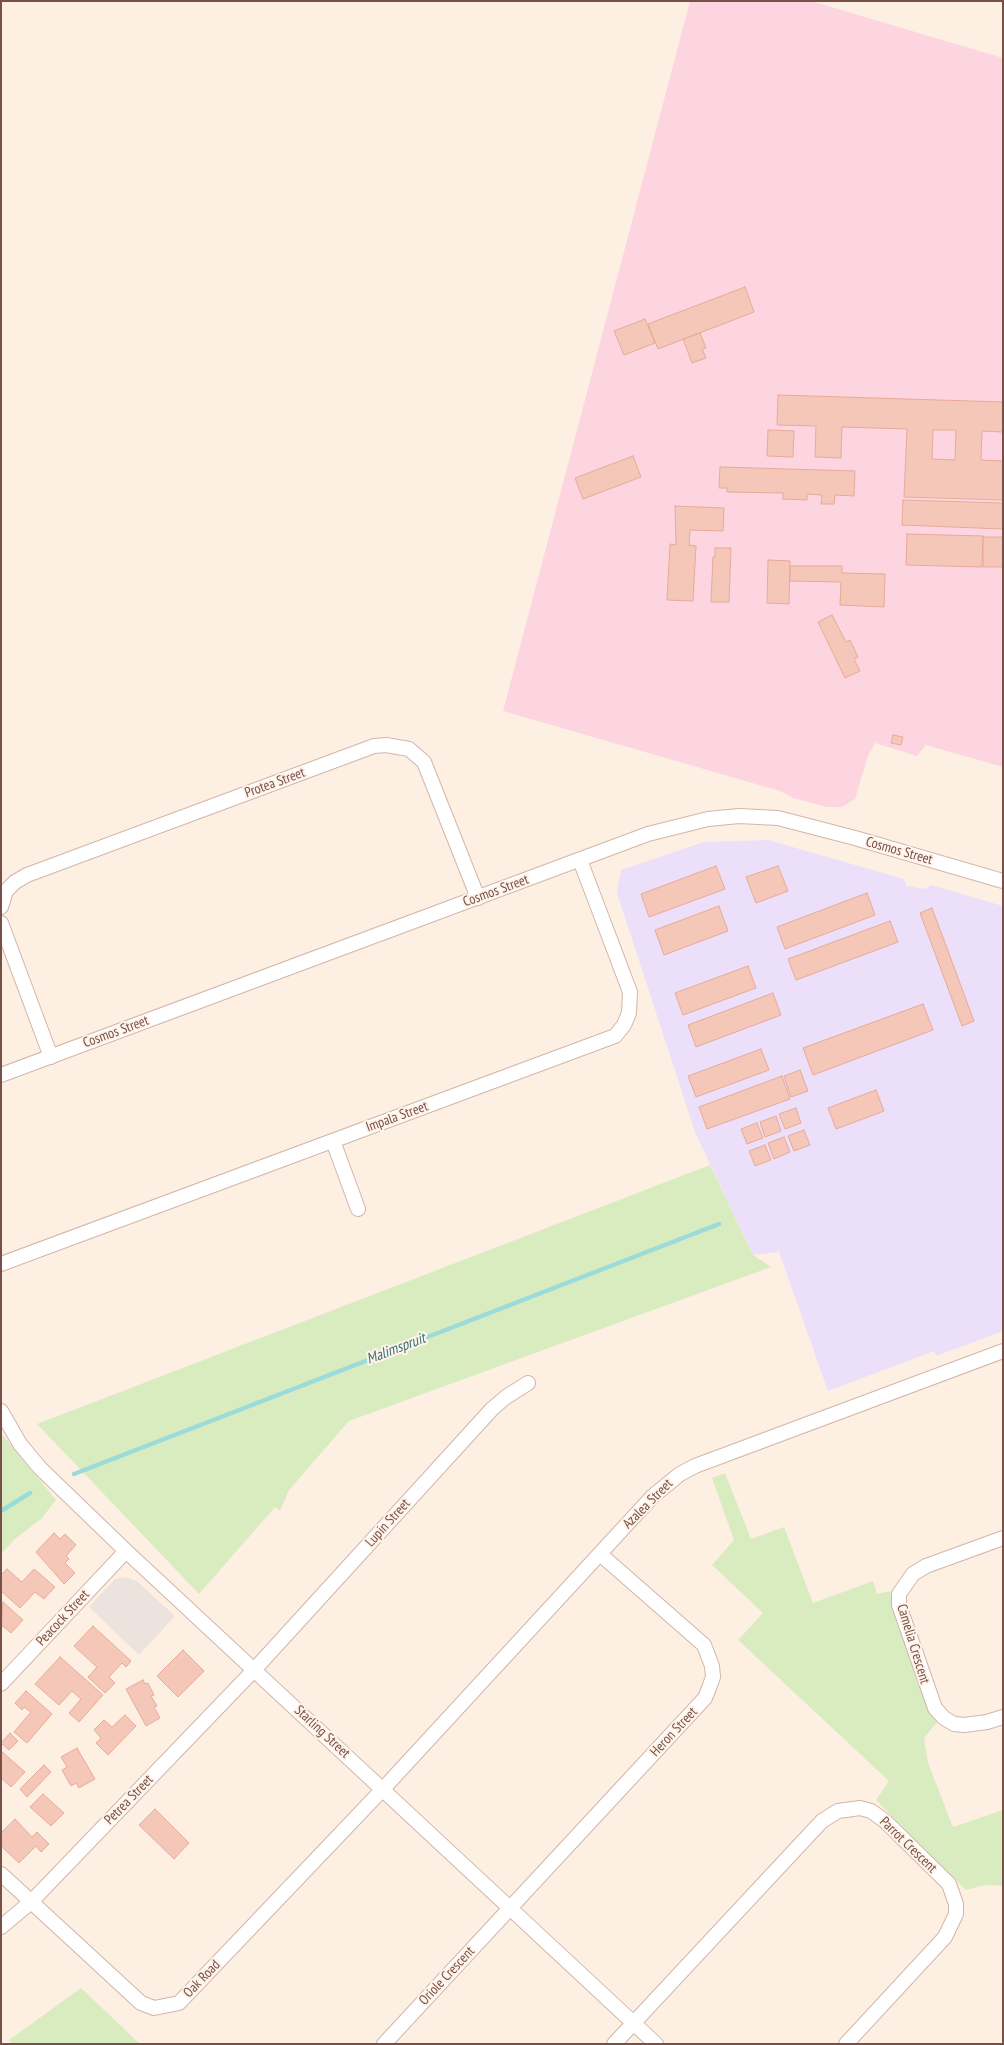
<!DOCTYPE html>
<style>
body{margin:0}
#map{position:relative;width:1004px;height:2045px;overflow:hidden;background:#feefe3;font-family:"PT Sans Narrow",sans-serif}
canvas{display:block}
.frame{position:absolute;inset:0;border:2px solid #775147;pointer-events:none}
</style>
<div id="map">
<canvas width="1004" height="2045"></canvas>
<div class="frame"></div>
</div>
<script>
const g = document.querySelector('canvas').getContext('2d');
g.lineJoin = 'round';
function fillPath(path, color) {
  g.fillStyle = color;
  g.fill(path, 'evenodd');
}
function toPath(rows) {
  const path = new Path2D();
  for (const r of rows) {
    path.moveTo(r[0], r[1]);
    for (let i = 2; i < r.length; i += 2) path.lineTo(r[i], r[i + 1]);
  }
  return path;
}
function stroke(path, color, width, dash) {
  g.strokeStyle = color;
  g.lineWidth = width;
  g.lineCap = dash ? 'butt' : 'round';
  g.setLineDash(dash || []);
  g.stroke(path);
}
function drawText(font, color, halo, rows, align = 'center') {
  g.font = font + ' "PT Sans Narrow",sans-serif';
  g.lineWidth = 4;
  g.setLineDash([]);
  g.textBaseline = 'middle';
  g.strokeStyle = halo;
  g.fillStyle = color;
  for (const [text, x, y, turn = 0] of rows) {
    g.save();
    g.translate(x, y);
    g.rotate((+turn || 0) * Math.PI / 180);
    g.textAlign = isNaN(turn) ? turn : align;
    if (halo) g.strokeText(text, 0, 0);
    g.fillText(text, 0, 0);
    g.restore();
  }
}
fillPath(toPath([
 [126,1577,138,1582,175,1616,139,1655,89,1607,115,1579]
]), '#ece2de');
fillPath(toPath([
 [768,840,904,879,906,886,925,889,931,885,1003,906,1003,1331,936,1356,934,1351,828,1391,779,1252,753,1255,695,1132,617,893,621,870,704,842]
]), '#ecdffa');
fillPath(toPath([
 [690,1,811,1,1003,58,1003,767,926,745,917,756,875,743,868,756,855,799,842,807,827,807,793,798,780,791,503,711]
]), '#fcd5e0');
fillPath(toPath([
 [710,1165,753,1255,771,1267,349,1421,289,1490,280,1511,275,1507,199,1594,37,1424],
 [1,1433,56,1500,41,1519,15,1539,1,1554],
 [725,1473,751,1539,784,1527,813,1603,873,1581,877,1594,890,1591,902,1634,927,1706,938,1721,924,1738,928,1763,953,1827,1003,1810,1003,1886,986,1885,966,1890,876,1800,889,1781,738,1640,763,1613,712,1565,734,1540,712,1478],
 [81,1988,140,2044,12,2044,9,2040]
]), '#d9ecc0');
stroke(toPath([
 [74,1474,719,1224],
 [1,1511,30,1493]
]), '#9bdbda', 4.5);
const building = toPath([
 [745,287,754,312,658,349,648,324,745,287],
 [645,319,655,343,624,355,614,331,645,319],
 [700,333,706,348,702,349,706,358,692,363,683,339,700,333],
 [778,395,1003,402,1003,432,982,431,981,460,1003,461,1003,500,904,497,907,429,842,427,841,458,815,457,816,426,777,425,778,395],
 [933,430,956,430,955,460,932,459,933,430],
 [768,430,794,431,793,457,767,456,768,430],
 [633,456,641,477,583,499,575,478,633,456],
 [720,467,855,471,854,496,835,495,834,504,821,504,822,495,807,494,807,500,783,499,783,493,727,492,727,488,719,488,720,467],
 [903,500,1003,503,1003,529,902,525,903,500],
 [675,506,724,508,723,531,690,530,689,545,696,546,693,601,667,600,670,544,676,545,675,506],
 [907,534,983,536,982,567,906,565,907,534],
 [983,537,1003,537,1003,567,983,567,983,537],
 [715,548,731,548,729,602,711,602,713,557,715,557,715,548],
 [768,560,790,561,789,604,767,603,768,560],
 [790,566,842,566,842,573,885,574,884,607,840,605,841,582,790,581,790,566],
 [832,615,846,642,850,640,858,657,854,659,860,671,845,678,818,622,832,615],
 [893,735,903,737,901,745,891,743,893,735],
 [716,866,725,889,649,917,641,894,716,866],
 [778,866,788,891,756,903,746,877,778,866],
 [867,893,875,915,785,949,777,927,867,893],
 [719,906,728,931,664,955,655,930,719,906],
 [932,908,974,1021,962,1026,920,913,932,908],
 [890,921,898,942,796,980,788,959,890,921],
 [748,966,756,988,683,1015,675,993,748,966],
 [773,993,781,1015,696,1047,688,1025,773,993],
 [923,1004,933,1030,813,1075,803,1048,923,1004],
 [761,1049,769,1070,696,1097,688,1076,761,1049],
 [800,1070,808,1091,791,1097,784,1076,800,1070],
 [782,1076,790,1099,707,1129,699,1107,782,1076],
 [876,1090,884,1111,836,1129,828,1108,876,1090],
 [796,1108,801,1123,785,1129,779,1114,796,1108],
 [776,1116,781,1131,765,1137,760,1122,776,1116],
 [757,1123,763,1138,747,1144,741,1129,757,1123],
 [804,1130,810,1145,794,1151,788,1136,804,1130],
 [784,1137,790,1152,774,1159,768,1143,784,1137],
 [765,1145,771,1160,755,1166,749,1151,765,1145],
 [54,1533,60,1539,65,1534,76,1545,66,1556,69,1559,65,1563,75,1573,64,1584,36,1552,54,1533],
 [7,1569,22,1582,34,1569,55,1587,44,1599,35,1592,20,1608,1,1591,1,1575,7,1569],
 [3,1602,23,1620,11,1633,3,1626,1,1629,3,1602],
 [93,1626,131,1661,126,1667,122,1663,109,1677,115,1683,105,1693,88,1677,97,1667,74,1646,93,1626],
 [183,1650,204,1671,178,1697,157,1676,183,1650],
 [60,1657,103,1695,79,1722,69,1713,81,1699,72,1691,59,1705,35,1684,60,1657],
 [143,1680,145,1684,148,1683,154,1695,151,1696,157,1706,154,1707,160,1718,146,1726,126,1689,143,1680],
 [26,1691,52,1714,27,1743,14,1732,31,1712,24,1707,22,1710,15,1703,26,1691],
 [125,1715,136,1726,108,1755,96,1743,101,1738,94,1730,104,1720,112,1727,125,1715],
 [10,1733,18,1741,9,1750,1,1743,10,1733],
 [77,1748,95,1779,79,1788,76,1783,71,1786,62,1770,67,1767,61,1757,77,1748],
 [1,1751,25,1772,11,1787,1,1778,1,1751],
 [44,1765,51,1772,27,1797,20,1789,44,1765],
 [43,1794,64,1813,51,1826,30,1807,43,1794],
 [155,1809,189,1843,174,1859,139,1825,155,1809],
 [15,1819,32,1837,37,1832,49,1844,41,1852,36,1846,19,1863,1,1846,1,1833,15,1819]
]);
fillPath(building, '#f5c7b9');
stroke(building, '#e8aa98', 1);
const minor = toPath([
 [1,907,6,891,15,882,27,875,374,746,386,745,409,749,424,762,478,898],
 [1,923,51,1057],
 [1,1075,648,834,708,819,739,816,778,818,855,838,1003,881],
 [333,1141,358,1209],
 [1,1264,615,1036,624,1025,629,1013,630,992,580,860],
 [1,1411,20,1444,40,1468,126,1551,656,2044],
 [1003,1538,926,1566,913,1574,899,1594,899,1605,935,1708,944,1718,954,1724,964,1725,987,1722,1003,1717],
 [1,1684,126,1551],
 [1,1874,141,2003,154,2008,179,2003,383,1789,653,1496,680,1474,695,1466,1003,1351],
 [1,1927,31,1902,254,1670,492,1409,506,1397,528,1383],
 [384,2044,705,1698,709,1688,713,1677,712,1666,704,1645,600,1554],
 [614,2044,822,1821,838,1811,860,1808,871,1811,885,1821,949,1884,956,1904,956,1914,945,1937,846,2044]
]);
stroke(minor, '#d1b6ab', 16);
stroke(minor, '#fff', 14);
drawText('14px', '#775147', '#fff3ea', [
 ["Protea Street",275,783,-20],
 ["Cosmos Street",899,851,16],
 ["Cosmos Street",496,891,-20],
 ["Cosmos Street",116,1032,-20],
 ["Impala Street",397,1117,-20],
 ["Azalea Street",648,1504,-45],
 ["Lupin Street",388,1523,-48],
 ["Peacock Street",63,1618,-47],
 ["Camelia Crescent",913,1644,73],
 ["Starling Street",322,1732,43],
 ["Heron Street",674,1732,-47],
 ["Petrea Street",129,1800,-46],
 ["Parrot Crescent",908,1845,44],
 ["Oriole Crescent",447,1976,-47],
 ["Oak Road",202,1979,-46]
]);
drawText('italic 15px', '#387676', '#fff3ea', [
 ["Malimspruit",396,1349,-21]
]);
</script>
